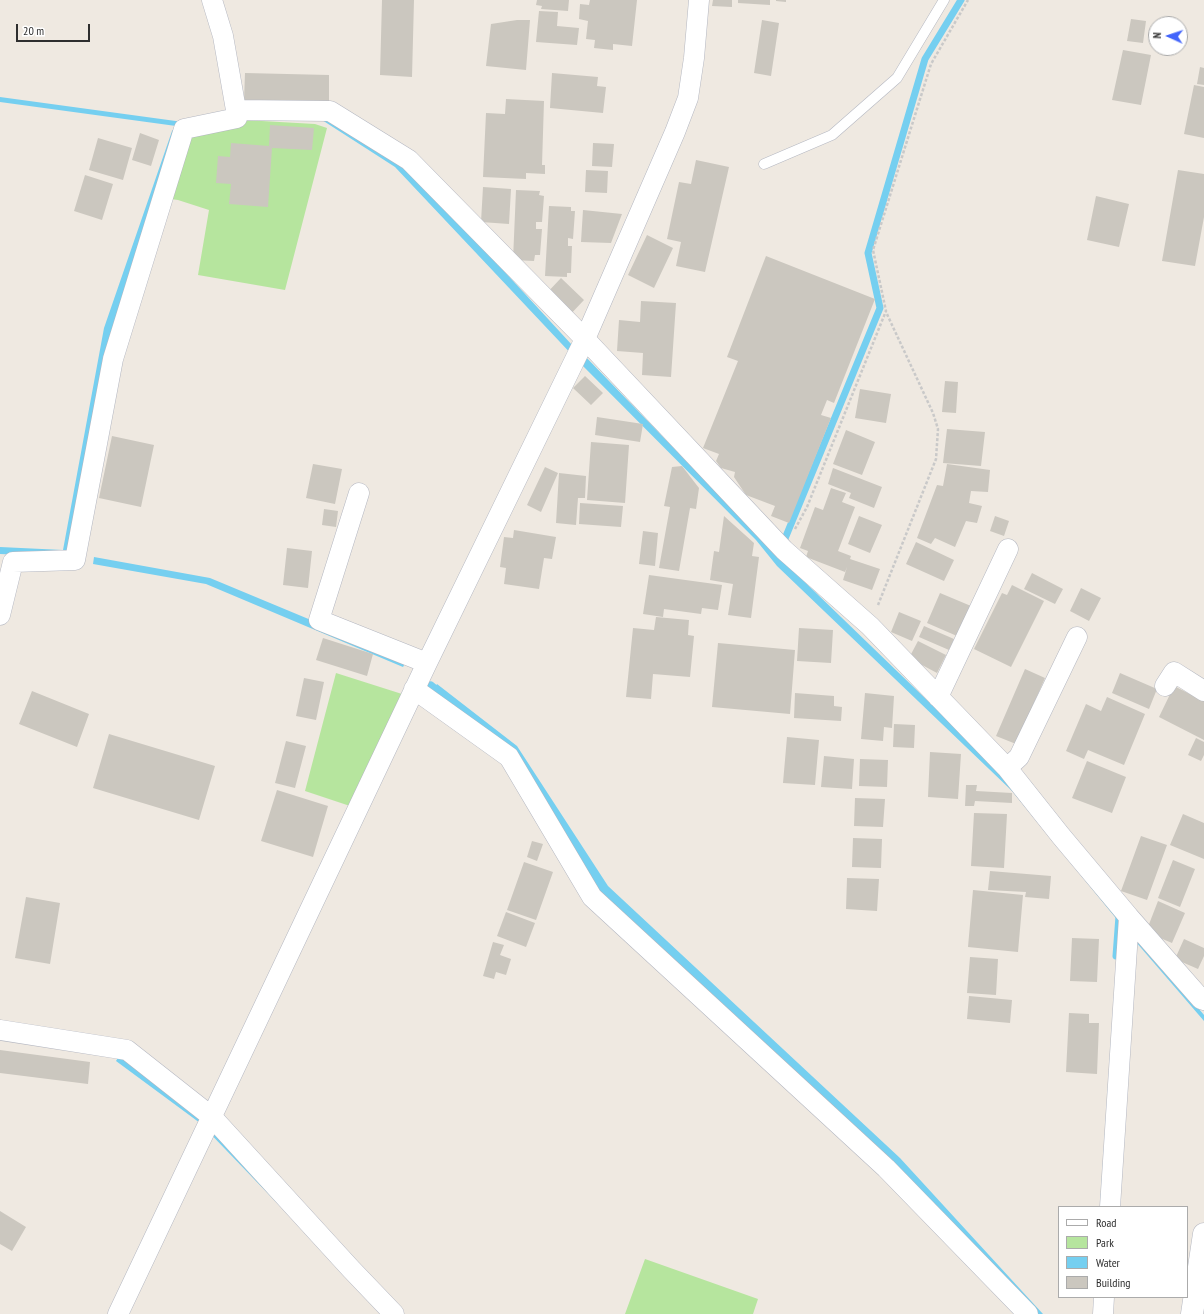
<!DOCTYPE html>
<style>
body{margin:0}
#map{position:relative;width:1204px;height:1314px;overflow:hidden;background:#efe9e1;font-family:"PT Sans Narrow",sans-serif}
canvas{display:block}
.legend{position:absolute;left:1058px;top:1206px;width:130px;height:92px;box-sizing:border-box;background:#fff;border:1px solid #ababab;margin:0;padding:5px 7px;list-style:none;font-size:12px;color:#2e2e2e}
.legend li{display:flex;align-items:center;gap:8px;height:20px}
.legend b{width:20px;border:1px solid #ababab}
.north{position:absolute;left:1148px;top:16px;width:40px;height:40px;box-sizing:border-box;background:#fff;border:1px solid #ababab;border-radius:50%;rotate:273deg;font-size:11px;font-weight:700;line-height:16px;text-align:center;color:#2e2e2e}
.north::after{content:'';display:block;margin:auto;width:14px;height:18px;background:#4264fb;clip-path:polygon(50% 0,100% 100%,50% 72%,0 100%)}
.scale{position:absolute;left:16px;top:24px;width:74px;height:18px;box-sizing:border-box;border:2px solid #2e2e2e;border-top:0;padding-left:5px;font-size:12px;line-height:14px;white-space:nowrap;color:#2e2e2e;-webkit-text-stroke:3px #fff;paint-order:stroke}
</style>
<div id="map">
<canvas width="1204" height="1314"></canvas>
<ul class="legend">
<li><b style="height:5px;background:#fff"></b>Road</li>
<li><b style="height:11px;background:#b6e59e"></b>Park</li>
<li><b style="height:11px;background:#75cff0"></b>Water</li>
<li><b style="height:11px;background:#cbc7bf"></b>Building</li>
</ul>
<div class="north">N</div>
<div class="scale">20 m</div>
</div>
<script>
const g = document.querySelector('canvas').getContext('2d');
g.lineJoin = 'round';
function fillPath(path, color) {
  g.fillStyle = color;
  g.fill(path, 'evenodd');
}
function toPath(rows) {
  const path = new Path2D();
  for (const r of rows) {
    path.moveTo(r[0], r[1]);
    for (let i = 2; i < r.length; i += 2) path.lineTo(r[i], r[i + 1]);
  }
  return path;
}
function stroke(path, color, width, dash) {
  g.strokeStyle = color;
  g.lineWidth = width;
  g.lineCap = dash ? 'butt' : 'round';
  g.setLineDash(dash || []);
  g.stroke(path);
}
fillPath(toPath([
 [244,120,315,124,327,128,285,290,198,275,209,210,178,200,171,199,190,137],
 [336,673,402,694,350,806,305,791],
 [645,1259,758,1299,753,1314,625,1314]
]), '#b6e59e');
fillPath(toPath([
 [0,97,183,122,226,111,240,112,324,113,400,158,572,345,581,352,783,561,1016,786,1021,795,1069,853,1204,1015,1204,1021,1123,927,1105,1207,1100,1207,1119,922,1012,791,777,566,756,540,576,359,395,167,322,120,227,117,185,126,180,134,115,331,69,557,0,554,0,547,63,550,104,328,172,131,176,126,0,102],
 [94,557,210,578,407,660,403,667,206,584,93,564],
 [437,684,517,746,608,886,900,1158,1043,1314,1035,1314,599,891,511,751,432,692],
 [120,1054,205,1118,384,1314,200,1123,116,1061]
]), '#75cff0');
stroke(toPath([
 [784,541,880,308,868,253,925,59,961,0],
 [431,685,442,694],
 [1116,956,1119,916]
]), '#75cff0', 7);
fillPath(toPath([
 [382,0,414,0,412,77,380,75],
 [537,0,569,0,568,11,541,9,542,6,536,5],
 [590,0,637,0,632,46,613,44,613,50,594,48,595,40,586,39,588,21,579,19,580,4,589,5],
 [713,0,732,0,732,7,712,6],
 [738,0,770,0,770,5,738,3],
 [776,0,786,0,786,2,776,1],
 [539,11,558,12,557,26,579,28,577,45,536,42],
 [1131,19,1146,21,1143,43,1127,41],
 [517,20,530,20,526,70,486,66,491,24],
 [762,20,779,23,771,76,754,73],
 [1123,50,1151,55,1141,105,1112,100],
 [1200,67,1204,68,1204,85,1197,84],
 [245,73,329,75,329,102,244,101],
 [552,73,598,77,597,86,606,87,603,113,550,108],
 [1194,85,1204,87,1204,138,1184,134],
 [506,99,544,101,542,165,545,165,545,174,526,173,526,179,483,177,486,113,505,114],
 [270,125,314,128,312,150,272,148,268,207,229,204,231,184,216,183,218,156,230,157,231,143,269,146],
 [140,133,159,140,151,166,132,160],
 [98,138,132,148,123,180,89,170],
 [593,143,614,144,612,167,592,166],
 [696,160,729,167,705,272,676,266,681,242,667,239,679,182,691,184],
 [586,170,608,171,607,193,585,192],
 [1178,170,1204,174,1204,217,1195,266,1162,261],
 [85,175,113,184,102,220,74,211],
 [483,187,511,189,509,224,481,222],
 [516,190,540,191,539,195,544,196,542,222,536,222,536,229,542,229,540,255,535,255,534,261,513,260],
 [1096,196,1129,204,1119,247,1087,240],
 [549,206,571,207,571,211,575,211,573,239,568,238,568,246,572,246,571,273,567,273,567,277,545,276],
 [583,210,622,214,611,243,581,242],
 [647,235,673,248,654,288,628,275],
 [766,256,875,299,834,403,827,400,821,415,831,418,789,523,771,516,775,506,746,495,734,477,735,472,721,468,716,461,719,454,703,448,738,361,727,357],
 [561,278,584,300,567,318,544,296],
 [641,301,676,303,671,377,642,375,643,353,617,351,619,320,640,322],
 [585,376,603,393,591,405,573,388],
 [945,381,958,382,956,413,942,412],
 [860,389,891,394,886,423,855,418],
 [597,417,643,424,640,442,595,435],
 [947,429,985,432,981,466,943,463],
 [846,430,875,442,862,475,833,464],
 [112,436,154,445,141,507,99,498],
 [591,442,629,445,625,503,587,500],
 [313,464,342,469,335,504,306,498],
 [947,464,990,470,988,492,971,491,969,503,982,506,977,523,966,521,955,547,935,538,931,544,917,538,937,485,943,486],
 [682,466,699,488,696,509,690,508,679,571,659,568,670,507,664,506,672,467],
 [545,467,558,473,541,512,527,505],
 [833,468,882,487,874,508,849,498,851,493,828,484],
 [559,473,586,476,585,498,578,498,576,525,556,523],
 [831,488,846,493,842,502,855,507,838,551,851,556,850,559,880,569,872,590,843,580,847,567,845,572,806,557,808,551,800,548,815,507,823,510],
 [580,503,623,506,621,527,579,524],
 [324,509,338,511,336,527,322,525],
 [724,516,754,543,752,556,759,557,751,618,728,615,733,584,710,580,714,551,719,552],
 [859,516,882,525,870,553,848,544],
 [995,516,1009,521,1004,536,990,531],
 [514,530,556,537,552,559,544,558,539,589,504,584,506,568,500,567,504,537,513,538],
 [643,531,658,533,655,566,639,564],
 [916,542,954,560,944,581,906,564],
 [287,548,312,551,308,588,283,585],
 [1032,573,1063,589,1055,604,1024,589],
 [649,575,722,585,718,610,702,608,701,614,664,609,663,617,643,614],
 [1012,585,1044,601,1011,667,974,649,1002,593,1007,595],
 [1081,588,1101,598,1089,621,1070,611],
 [940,593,971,606,957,636,927,623],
 [899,612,921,621,912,641,891,632],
 [656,617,689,620,688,635,694,636,690,677,653,674,651,699,626,697,633,628,654,630],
 [924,626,954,639,949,650,919,637],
 [799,628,833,630,831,663,797,661],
 [323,638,373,654,367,676,316,660],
 [918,641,946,655,937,673,909,658],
 [718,643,795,650,790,714,712,707],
 [1025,669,1045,678,1016,744,996,736],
 [1120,673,1157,689,1149,709,1112,693],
 [304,678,324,682,316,720,296,716],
 [1174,686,1204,701,1204,740,1159,717],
 [32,691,89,714,77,747,19,724],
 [795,693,834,696,834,706,842,707,841,721,794,718],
 [865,693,894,696,892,728,884,727,883,741,861,739],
 [1107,697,1145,714,1124,765,1088,750,1084,759,1066,751,1086,704,1101,711],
 [894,724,915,725,914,748,893,747],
 [109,734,215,766,199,820,93,788],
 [787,737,819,740,815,785,783,783],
 [1196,738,1204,742,1204,755,1201,761,1188,755],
 [286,741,306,746,295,788,275,783],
 [930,752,961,754,958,799,928,797],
 [824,756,854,759,852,789,821,787],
 [860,759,888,760,887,787,859,786],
 [1087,761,1126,777,1112,813,1072,798],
 [966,785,977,785,976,791,1012,793,1012,803,975,801,974,806,965,806],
 [277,790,328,806,313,857,261,841],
 [855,798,885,799,883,827,854,826],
 [974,813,1007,814,1004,868,971,866],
 [1183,814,1204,823,1204,859,1170,845],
 [1141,836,1167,845,1147,900,1121,891],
 [853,838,882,839,881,868,852,867],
 [532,841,543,844,537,861,527,857],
 [1173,860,1195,869,1180,907,1158,898],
 [524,862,553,872,536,920,507,910],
 [990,871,1051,876,1049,899,1025,897,1026,892,988,890],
 [847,878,879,879,877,911,846,909],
 [973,890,1023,895,1018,952,968,947],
 [26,897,60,903,50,964,15,958],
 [1158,901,1185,913,1172,943,1146,932],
 [506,912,535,923,526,947,497,936],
 [1072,938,1099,939,1097,982,1070,981],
 [1184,939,1204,948,1204,956,1198,969,1175,959],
 [493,942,504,945,500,955,511,959,506,975,496,972,494,979,483,976],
 [970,957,998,959,996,995,967,993],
 [969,996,1012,1000,1010,1023,967,1019],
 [1069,1013,1089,1014,1089,1023,1099,1023,1097,1074,1066,1072],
 [0,1050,90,1062,88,1084,0,1073],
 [0,1211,26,1227,12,1251,0,1244]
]), '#cbc7bf');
const lane = toPath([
 [764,164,832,135,897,78,944,0]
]);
const street = toPath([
 [212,0,223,36,236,110,330,111,409,160,585,339,784,550,870,626,1007,768,1061,836,1129,917,1201,999,1204,1000],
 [359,493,319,620,427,663],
 [0,615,13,562,75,560,113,359,184,129,237,118,236,110],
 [1165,686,1174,672,1204,691],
 [414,689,509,757,592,897,886,1168,1028,1314],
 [938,697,1008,549],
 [1007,768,1019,757,1077,637],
 [0,1030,127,1050,212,1117,351,1269,394,1314],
 [1110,1207,1129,917],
 [118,1314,427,663,585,339,675,132,688,98,694,58,699,0],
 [1103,1314,1104,1297]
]);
const secondary = toPath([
 [1192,1314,1204,1234]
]);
stroke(lane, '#b4b7c1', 11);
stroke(street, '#b4b7c1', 21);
stroke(secondary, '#b4b7c1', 23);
stroke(toPath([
 [795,529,807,507,886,311,873,250,931,64,968,0],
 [878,605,936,459,938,429,933,413,886,312]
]), '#c9c9c9', 2.5, [3, 2]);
stroke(lane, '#fff', 10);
stroke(street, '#fff', 20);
stroke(secondary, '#fff', 22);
</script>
